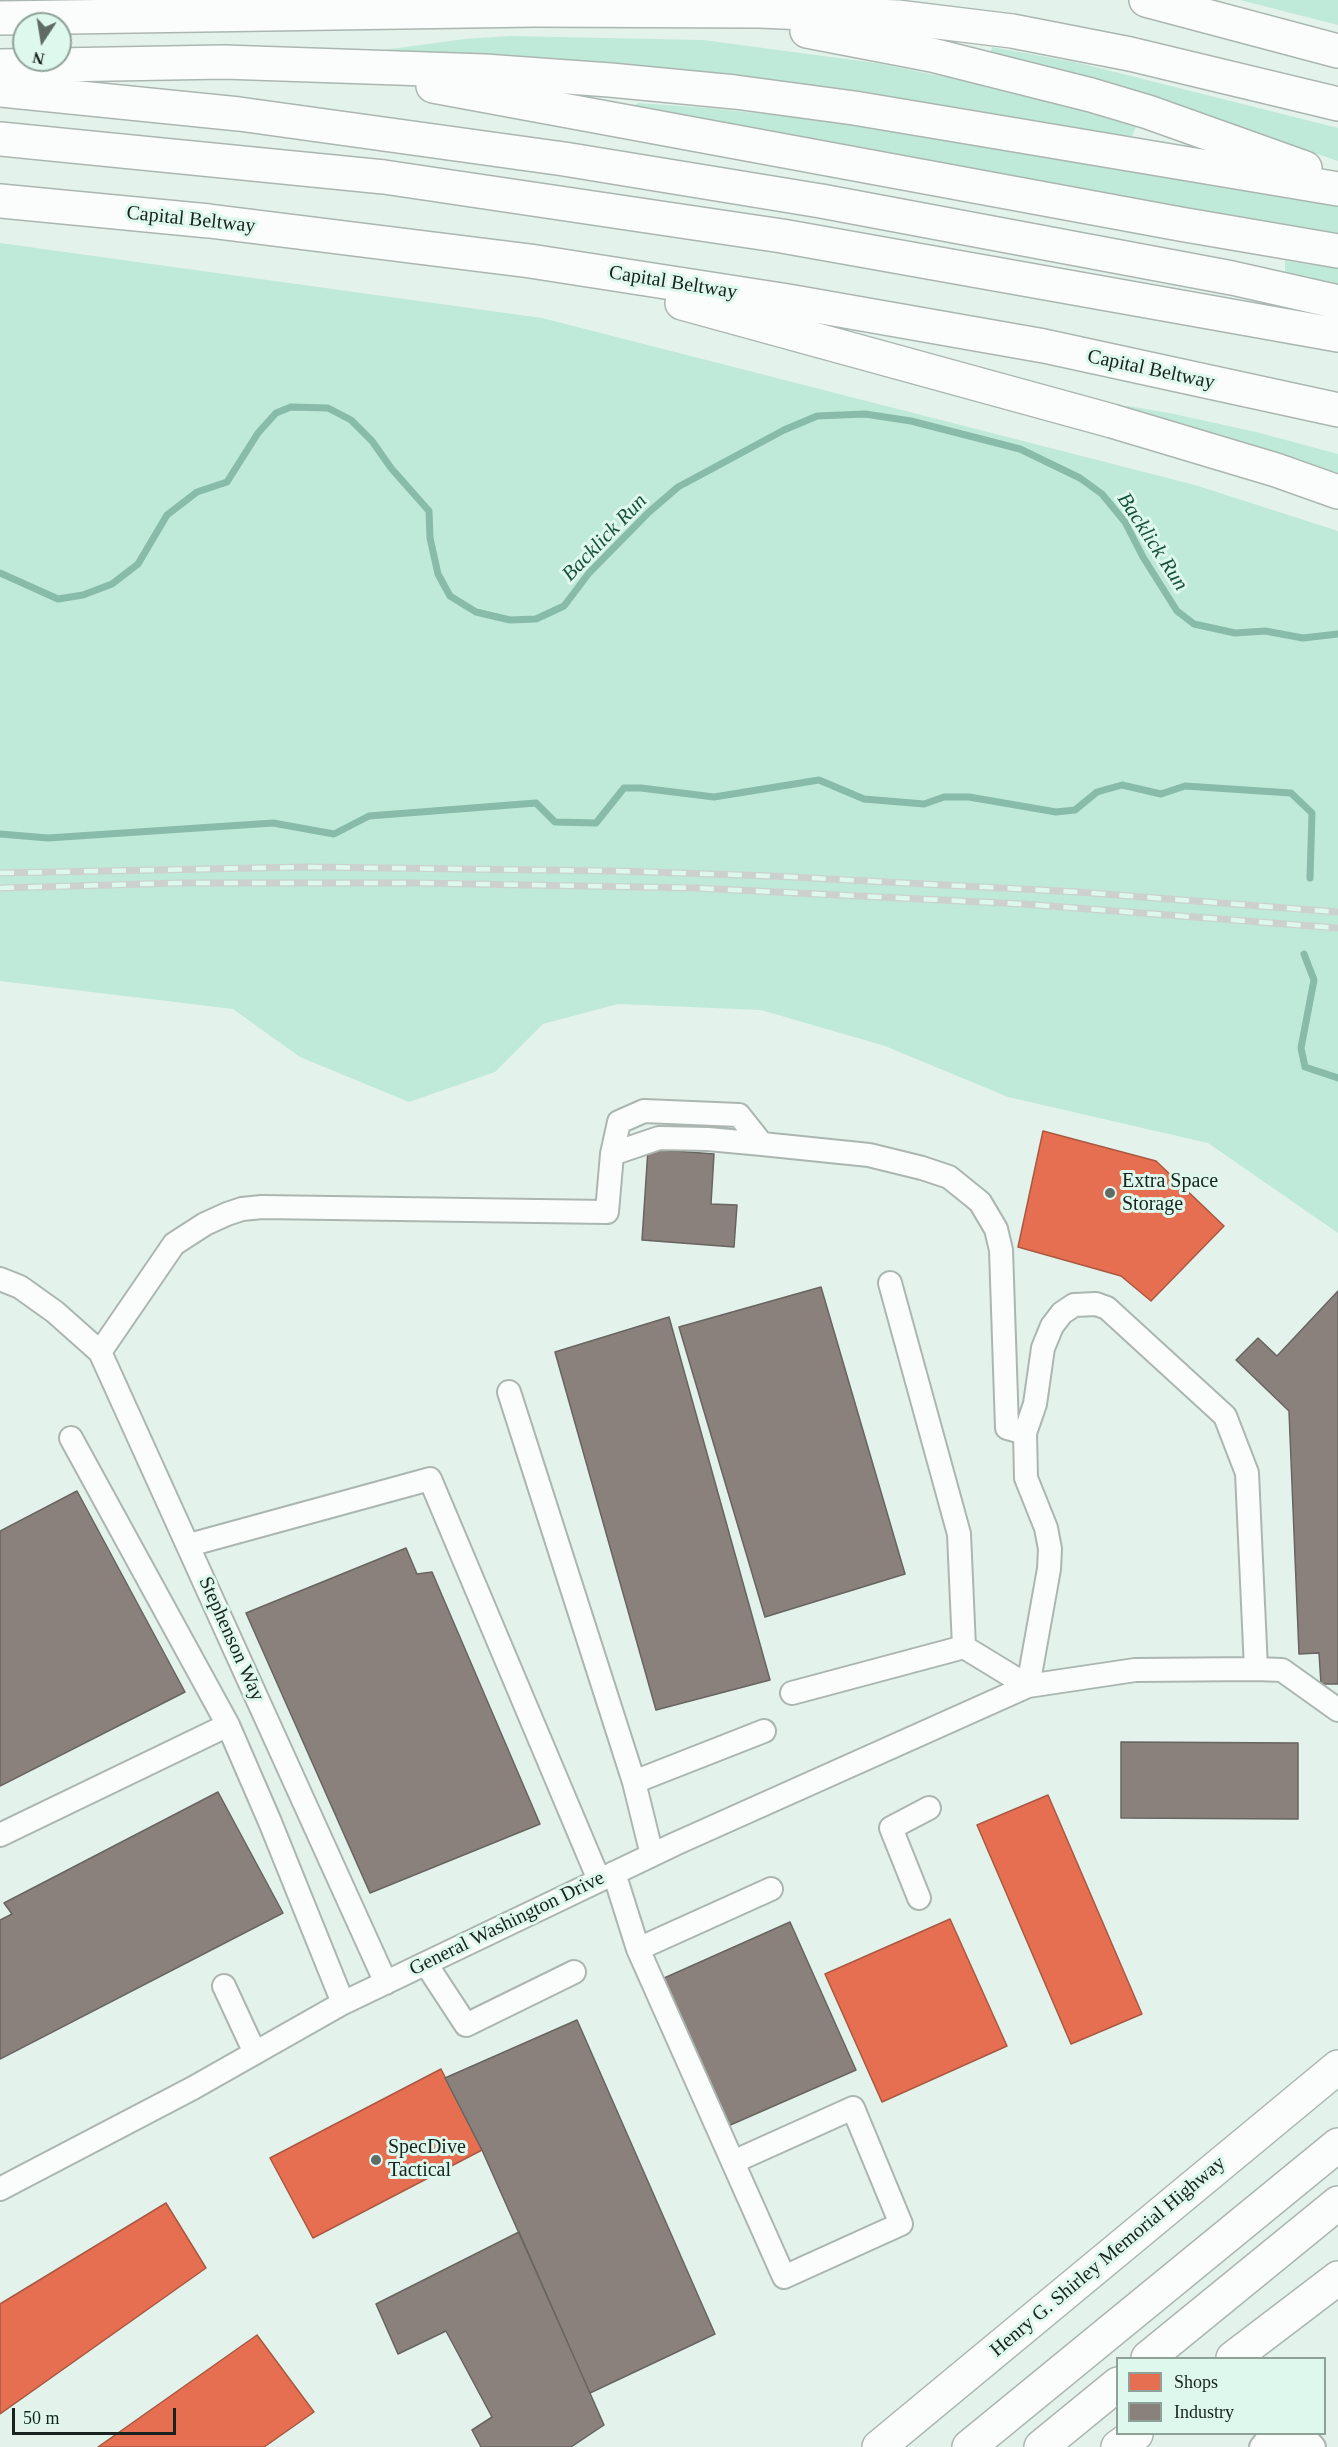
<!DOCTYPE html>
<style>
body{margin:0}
#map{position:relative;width:1338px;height:2447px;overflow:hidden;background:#e4f2ec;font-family:Georgia,serif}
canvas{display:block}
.legend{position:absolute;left:1116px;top:2357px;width:210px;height:78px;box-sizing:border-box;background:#def8ed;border:2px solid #8fa29a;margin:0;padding:8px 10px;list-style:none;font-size:18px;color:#18221e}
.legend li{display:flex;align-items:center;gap:12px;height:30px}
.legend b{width:30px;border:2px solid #8fa29a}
.north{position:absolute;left:12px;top:12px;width:60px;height:60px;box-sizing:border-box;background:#def8ed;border:2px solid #8fa29a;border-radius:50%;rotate:192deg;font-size:16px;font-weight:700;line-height:24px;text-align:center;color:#18221e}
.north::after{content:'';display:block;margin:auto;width:21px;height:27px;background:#5f6b66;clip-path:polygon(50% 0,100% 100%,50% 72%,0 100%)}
.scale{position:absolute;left:12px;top:2408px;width:164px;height:27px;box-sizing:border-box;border:3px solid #18221e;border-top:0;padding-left:8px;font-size:18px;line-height:21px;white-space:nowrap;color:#18221e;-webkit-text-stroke:4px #def8ed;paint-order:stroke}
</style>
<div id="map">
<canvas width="1338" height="2447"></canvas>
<ul class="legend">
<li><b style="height:16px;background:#e76f51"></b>Shops</li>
<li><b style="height:16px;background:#8a817c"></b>Industry</li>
</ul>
<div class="north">N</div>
<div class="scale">50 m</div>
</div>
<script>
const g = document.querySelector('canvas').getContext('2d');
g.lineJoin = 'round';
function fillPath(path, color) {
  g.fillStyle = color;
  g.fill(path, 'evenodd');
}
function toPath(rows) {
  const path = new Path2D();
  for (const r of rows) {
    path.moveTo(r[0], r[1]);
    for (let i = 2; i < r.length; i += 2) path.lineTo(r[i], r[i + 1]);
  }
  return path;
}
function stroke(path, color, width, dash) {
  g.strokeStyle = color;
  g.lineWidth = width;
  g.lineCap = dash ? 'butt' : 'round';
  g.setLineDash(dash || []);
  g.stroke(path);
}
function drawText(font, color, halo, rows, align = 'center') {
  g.font = font + ' Georgia,serif';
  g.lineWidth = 6;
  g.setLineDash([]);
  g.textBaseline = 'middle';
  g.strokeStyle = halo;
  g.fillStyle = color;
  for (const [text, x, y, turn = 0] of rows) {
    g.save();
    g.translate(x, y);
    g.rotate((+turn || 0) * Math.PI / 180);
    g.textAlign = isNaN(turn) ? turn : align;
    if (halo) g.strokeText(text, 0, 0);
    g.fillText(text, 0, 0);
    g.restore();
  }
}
fillPath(toPath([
 [1240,0,1338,0,1338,25],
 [510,36,703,40,876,63,1016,91,1136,127,1131,138,962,108,780,84,534,60,376,51,465,39],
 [992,47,1079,63,1338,128,1338,161,1092,78,991,52],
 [638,103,708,108,821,120,959,140,1301,199,1338,206,1338,235,1197,213,634,108,635,105],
 [0,243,542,318,1195,485,1338,531,1338,1233,1208,1143,1008,1097,885,1046,761,1010,618,1004,543,1024,495,1072,409,1102,300,1057,233,1009,0,981],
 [1285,261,1338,268,1338,287,1285,274],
 [1128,406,1169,413,1256,432,1338,454,1338,479,1125,408]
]), '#bfe9d9');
const shops = toPath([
 [1043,1131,1156,1161,1224,1226,1151,1301,1121,1276,1018,1247,1043,1131],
 [1048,1795,1142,2014,1071,2044,977,1825,1048,1795],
 [950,1919,1007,2046,882,2102,825,1974,950,1919],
 [441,2069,482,2150,313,2238,270,2158,441,2069],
 [166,2203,206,2268,0,2414,0,2304,166,2203],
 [257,2335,314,2412,264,2447,98,2447,257,2335]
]);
fillPath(shops, '#e76f51');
stroke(shops, '#a95842', 1.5);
const industry = toPath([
 [648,1149,714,1154,711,1204,737,1205,734,1247,642,1240,648,1149],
 [821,1287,905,1574,765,1617,679,1327,821,1287],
 [1338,1291,1338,1684,1321,1684,1319,1653,1299,1654,1289,1411,1236,1360,1258,1338,1277,1356,1338,1291],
 [669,1317,770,1680,656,1710,555,1352,669,1317],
 [77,1491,185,1692,0,1786,0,1531,77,1491],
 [406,1548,417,1574,432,1572,540,1824,370,1893,246,1613,406,1548],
 [1121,1742,1298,1743,1298,1819,1121,1818,1121,1742],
 [218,1792,283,1913,0,2059,0,1920,12,1914,4,1903,218,1792],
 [790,1922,856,2070,728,2126,662,1979,790,1922],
 [577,2020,715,2334,590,2393,482,2150,445,2078,577,2020],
 [519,2232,604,2425,571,2447,481,2447,472,2430,492,2417,446,2331,398,2354,376,2304,519,2232]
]);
fillPath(industry, '#8a817c');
stroke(industry, '#686460', 1.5);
stroke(toPath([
 [0,573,58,599,83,595,112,584,138,564,167,515,197,492,227,482,258,433,276,413,291,407,328,408,351,420,372,441,391,468,429,511,430,538,438,574,450,596,476,612,510,620,536,619,564,606,589,573,649,512,678,487,784,430,817,416,865,414,911,421,1020,449,1080,478,1102,494,1125,522,1143,557,1177,611,1194,624,1235,633,1265,631,1303,638,1338,634],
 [0,834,48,838,273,823,334,834,369,816,536,803,555,822,596,823,624,788,641,788,714,797,819,780,864,799,924,804,944,797,969,797,1056,812,1075,810,1097,792,1122,785,1161,794,1185,786,1291,793,1312,813,1310,878],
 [1304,954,1314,980,1301,1048,1305,1067,1338,1078]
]), '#88bba9', 7);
const minor = toPath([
 [612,1154,659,1138,708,1139,762,1144],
 [0,1279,20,1287,55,1312,100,1352,386,1983],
 [890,1283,959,1534,964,1647],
 [100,1352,174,1244,205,1224,227,1214,242,1209,262,1207,607,1212,612,1154,619,1122,644,1111,739,1115,762,1144,869,1155,922,1168,949,1177,980,1202,996,1229,1001,1250,1007,1428,1025,1433],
 [509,1392,634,1782,652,1855],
 [71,1438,228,1725,270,1822,343,2003],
 [189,1545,430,1479,599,1880],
 [1256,1669,1282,1670,1338,1710],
 [792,1693,964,1647,1028,1686],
 [634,1782,764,1731],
 [0,1835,228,1725],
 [614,1873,638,1949,771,1889],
 [919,1898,891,1828,929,1808],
 [638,1949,784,2277,901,2224,853,2108,733,2162],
 [426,1964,466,2025,574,1972],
 [224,1986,255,2053],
 [0,2189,193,2088,343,2003,675,1844,1028,1686,1135,1670,1256,1669,1247,1473,1225,1416,1107,1308,1096,1304,1074,1305,1062,1313,1052,1326,1043,1348,1035,1404,1025,1433,1026,1478,1046,1528,1050,1549,1049,1569,1028,1686],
 [1261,2447,1265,2442,1306,2438,1314,2447]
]);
const highway = toPath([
 [1146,0,1338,51],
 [0,18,534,10,760,11,897,17,1012,31,1130,54,1338,104],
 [807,31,932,55,1091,95,1148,112,1305,168],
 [0,66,224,62,484,71,610,80,735,92,854,108,1338,189],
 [433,86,1180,224,1338,251],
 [0,90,239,114,564,159,821,201,1232,278,1338,302],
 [0,139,384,177,782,236,1338,335],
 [0,201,209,221,530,261,788,301,1044,346,1338,410],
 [682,303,1112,421,1276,470,1338,492],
 [1148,2358,1338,2203],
 [1233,2358,1338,2278],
 [879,2447,1338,2067],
 [969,2447,1338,2145],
 [1041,2447,1118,2384],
 [1118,2447,1136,2434]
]);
stroke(minor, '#abb6b1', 26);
stroke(highway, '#abb6b1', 36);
stroke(minor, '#fbfdfc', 22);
stroke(highway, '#fbfdfc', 33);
const rail = toPath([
 [0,873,307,867,617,871,772,876,1078,892,1338,912],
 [0,888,180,883,414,883,694,888,1023,904,1338,928]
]);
stroke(rail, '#ccd1cf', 7);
stroke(rail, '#def8ed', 4.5, [14]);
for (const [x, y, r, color] of [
 [1110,1193,6,"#5f6b66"],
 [376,2160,6,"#5f6b66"]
]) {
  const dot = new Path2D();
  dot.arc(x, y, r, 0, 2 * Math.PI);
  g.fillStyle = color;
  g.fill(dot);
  stroke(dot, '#def8ed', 2);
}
drawText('20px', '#18221e', '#def8ed', [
 ["Capital Beltway",191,220,6],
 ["Capital Beltway",673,283,9],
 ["Capital Beltway",1151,370,12],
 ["Stephenson Way",231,1639,66],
 ["General Washington Drive",507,1924,-26],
 ["Henry G. Shirley Memorial Highway",1108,2257,-40]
]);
drawText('20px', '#18221e', '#def8ed', [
 ["Extra Space",1122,1182],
 ["Storage",1122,1205],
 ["SpecDive",388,2148],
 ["Tactical",388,2171]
], 'left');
drawText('italic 21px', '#18503e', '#def8ed', [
 ["Backlick Run",605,538,-46],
 ["Backlick Run",1152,542,57]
]);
</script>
